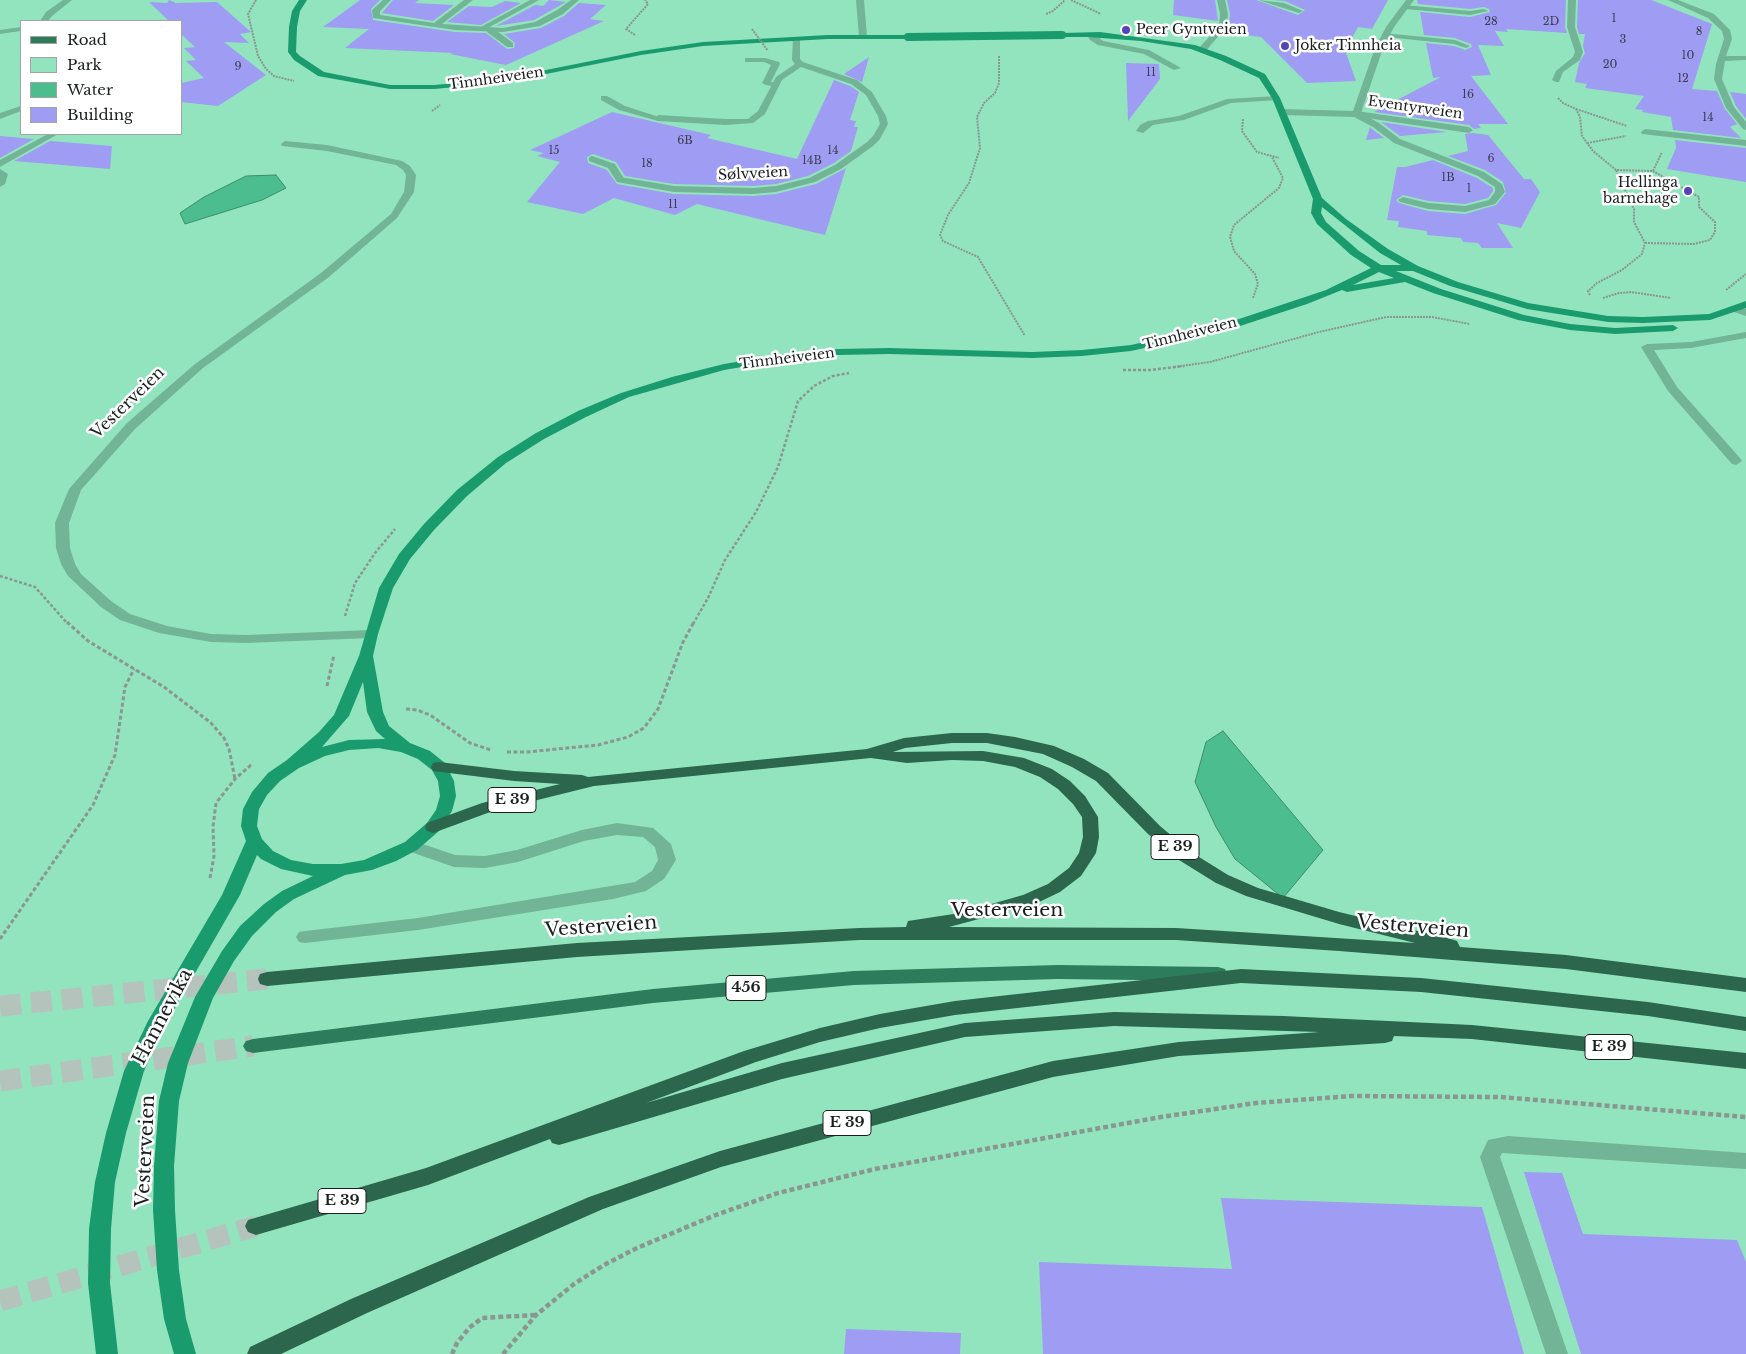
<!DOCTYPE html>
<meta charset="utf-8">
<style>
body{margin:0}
#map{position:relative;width:1746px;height:1354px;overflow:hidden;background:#dbece3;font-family:"Libre Baskerville",serif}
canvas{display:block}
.legend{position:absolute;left:20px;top:20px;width:162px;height:115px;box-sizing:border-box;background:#fff;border:1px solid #a3a5a4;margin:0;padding:6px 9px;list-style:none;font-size:15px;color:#191f1c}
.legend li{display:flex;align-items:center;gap:10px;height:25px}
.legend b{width:25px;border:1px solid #a3a5a4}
</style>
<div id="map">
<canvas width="1746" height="1354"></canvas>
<ul class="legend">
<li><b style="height:6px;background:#2d7d5d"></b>Road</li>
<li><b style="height:14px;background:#92e4be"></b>Park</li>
<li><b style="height:14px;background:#4bbd8f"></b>Water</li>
<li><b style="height:14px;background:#9f9cf3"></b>Building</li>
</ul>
</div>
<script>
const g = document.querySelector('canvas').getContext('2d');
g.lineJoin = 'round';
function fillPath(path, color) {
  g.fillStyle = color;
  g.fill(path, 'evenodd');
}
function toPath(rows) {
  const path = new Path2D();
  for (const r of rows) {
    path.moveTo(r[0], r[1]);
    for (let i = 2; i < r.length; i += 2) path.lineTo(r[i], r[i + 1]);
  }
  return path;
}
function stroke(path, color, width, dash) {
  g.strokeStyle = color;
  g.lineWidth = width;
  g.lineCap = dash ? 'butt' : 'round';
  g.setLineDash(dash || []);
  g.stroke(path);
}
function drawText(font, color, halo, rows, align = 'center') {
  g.font = font + ' "Libre Baskerville",serif';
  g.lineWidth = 5;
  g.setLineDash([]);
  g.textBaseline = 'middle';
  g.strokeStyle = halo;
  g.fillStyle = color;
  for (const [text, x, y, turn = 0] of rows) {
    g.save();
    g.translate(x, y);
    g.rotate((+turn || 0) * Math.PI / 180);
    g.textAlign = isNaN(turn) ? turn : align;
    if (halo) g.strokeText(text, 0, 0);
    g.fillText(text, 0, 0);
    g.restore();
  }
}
fillPath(toPath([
 [0,0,1746,0,1746,1354,0,1354],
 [21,21,181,21,181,134,21,134]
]), '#92e4be');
const water = toPath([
 [276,175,286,188,262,200,185,224,180,213,204,197,246,176,276,175],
 [1223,731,1323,850,1283,898,1235,859,1216,827,1195,782,1206,742,1223,731]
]);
fillPath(water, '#4bbd8f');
stroke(water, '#3c8e6c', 1);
fillPath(toPath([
 [169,0,176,3,217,2,251,32,240,34,249,43,224,42,266,75,218,106,181,102,181,83,204,78,186,61,196,60,184,48,195,47,181,34,181,21,169,21,149,2,167,3],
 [360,0,380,0,371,9,373,20,455,32,486,33,507,49,514,48,515,43,504,34,541,28,564,16,579,3,606,5,590,19,604,21,506,65,450,54,453,53,345,48,369,29,323,27],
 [393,0,419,0,415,3,454,5,433,21,382,13],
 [549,0,566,2,534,20,496,26,535,5,543,6],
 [1174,0,1215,0,1218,21,1173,15],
 [1227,0,1256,0,1298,15,1305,10,1285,1,1274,0,1388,0,1372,29,1358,27,1345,50,1356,81,1307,83,1261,37,1229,33,1239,25,1229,23,1230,14],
 [1417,0,1566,0,1565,27,1567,33,1506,29,1508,32,1495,31,1504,46,1478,45,1491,75,1471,76,1508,124,1478,124,1481,128,1474,129,1469,125,1374,112,1441,77,1433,78,1426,43,1454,46,1465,50,1472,47,1471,44,1455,38,1424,35,1420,12,1470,17,1490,12,1489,9,1484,7,1470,9,1418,4],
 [1578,0,1651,0,1712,24,1692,89,1717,91,1725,109,1737,124,1730,127,1741,138,1673,130,1671,117,1642,112,1643,110,1635,109,1644,96,1585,88,1587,84,1575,82,1579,63,1585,53,1583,46,1585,34,1579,34,1577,27],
 [505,1,521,3,481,25,447,22,469,6,492,7],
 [869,57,862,82,844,74],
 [1126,63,1159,64,1160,79,1128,121],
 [834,80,850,86,859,92,850,120,856,121,854,127,858,127,851,151,834,163,808,176,776,184,753,186,674,184,625,176,616,162,593,154,587,157,588,163,607,170,617,184,674,194,753,196,776,194,816,184,846,168,825,235,697,204,675,215,614,198,583,214,527,202,560,162,537,156,544,153,530,150,612,112,711,135,707,138,797,159],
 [1730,92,1746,94,1746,119,1736,106],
 [1381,122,1447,132,1400,136],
 [1370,127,1372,129,1384,138,1366,140],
 [1473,133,1488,135,1524,179,1531,179,1540,192,1521,228,1497,223,1513,248,1482,248,1478,243,1463,242,1461,238,1427,235,1427,231,1398,227,1399,221,1387,220,1397,167,1405,167,1433,160,1477,178,1493,188,1493,191,1488,198,1465,204,1428,201,1403,195,1396,200,1399,203,1428,211,1465,214,1496,205,1506,193,1503,182,1485,170,1448,156,1468,151,1465,134],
 [0,136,34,139,0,158],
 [1675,140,1746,148,1746,182,1667,169,1676,148],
 [50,141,112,146,110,169,14,161],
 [1524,1172,1562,1173,1583,1234,1737,1240,1746,1262,1746,1354,1581,1354],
 [1221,1198,1482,1207,1524,1354,1043,1354,1039,1262,1232,1269],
 [846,1329,961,1333,960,1354,844,1354]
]), '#9f9cf3');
stroke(toPath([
 [0,1081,253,1046]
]), '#b4c3bb', 21, [21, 10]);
stroke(toPath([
 [0,1006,267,979],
 [0,1301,256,1226]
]), '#b4c3bb', 21, [21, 10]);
stroke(toPath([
 [256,0,248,14,258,56,266,69,274,76,294,81],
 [1071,0,1101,14],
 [1046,14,1053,11,1065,0],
 [635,35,626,29,648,4,645,0],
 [999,56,999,83,995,93,984,103,977,117,980,148,969,183,948,215,940,235,943,241,978,257,1025,336],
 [1558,98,1563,103,1576,109,1580,117,1582,136,1593,151,1616,170,1653,171,1662,152],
 [1576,109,1627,126],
 [432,111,440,105],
 [1243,119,1242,131,1257,152,1279,158],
 [1587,143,1626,136],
 [1645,243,1694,244,1710,240,1715,232,1715,222,1699,207,1699,197,1653,171],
 [1726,290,1746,274],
 [1590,295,1588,291,1597,283,1622,270,1642,254,1645,243,1634,222,1634,209,1616,170],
 [1253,298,1258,284,1255,274,1234,251,1230,237,1234,225,1279,188,1283,178,1272,157],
 [1603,298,1619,293,1631,292,1671,298],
 [1174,367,1210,362,1319,332,1386,317,1432,317,1470,324]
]), '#8a9690', 2, [2, 1]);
stroke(toPath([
 [1123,370,1150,370,1184,366],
 [0,576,35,587,68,624],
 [345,616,355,583,375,553,395,529],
 [693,624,708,598,725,560,756,512,778,467,798,401,814,386,833,376,849,373]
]), '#8a9690', 2.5, [3, 2]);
stroke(toPath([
 [67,622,88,641,164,687,211,723,224,738,229,749,235,779],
 [327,686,334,655],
 [406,709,417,710,430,715,470,743,491,750],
 [507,752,527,752,598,745,628,737,644,728,658,709,683,642,694,622],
 [210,878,214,856,213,827,216,803,235,779,252,764],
 [0,939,93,805,115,755,125,687,134,669]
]), '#8a9690', 3, [4, 2.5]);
stroke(toPath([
 [452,1354,457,1343,469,1328,482,1318,535,1315],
 [503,1354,536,1315,574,1284,604,1265,637,1248,713,1216,778,1193,875,1169,1161,1117,1256,1103,1352,1096,1500,1097,1746,1117]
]), '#8a9690', 4.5, [5, 3]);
fillPath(toPath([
 [530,0,539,0,488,28,493,28,513,43,513,47,507,47,487,32,487,29,481,31,477,29,530,0],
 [1258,0,1284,3,1303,11,1299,13,1258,0],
 [1403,5,1470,11,1484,9,1488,11,1470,15,1406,9,1402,7,1403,5],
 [1088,33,1094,33,1103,41,1149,50,1181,68,1174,70,1144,54,1098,45,1090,40,1087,35,1088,33],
 [1383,33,1455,40,1470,46,1466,48,1454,44,1386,37,1382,35,1383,33],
 [745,58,765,58,779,62,780,64,771,82,779,83,779,87,766,85,762,83,771,65,764,62,745,62,745,58],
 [601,96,607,96,625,106,662,118,658,121,619,110,601,100,601,96],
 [1276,96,1279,96,1279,100,1231,103,1184,120,1153,125,1143,133,1136,131,1140,125,1148,121,1179,116,1227,99,1276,96],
 [1356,111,1469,127,1473,130,1469,133,1353,116,1353,112,1356,111],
 [1645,129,1746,140,1746,146,1642,134,1641,132,1645,129],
 [285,141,327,145,402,161,410,166,416,175,414,192,397,218,329,277,203,368,135,429,81,490,69,523,70,548,75,564,81,574,111,601,130,614,167,626,211,634,246,635,371,630,376,631,378,634,376,637,371,638,246,643,211,642,159,633,120,620,101,607,68,576,61,564,56,548,55,523,69,489,127,423,195,364,321,273,391,214,404,192,406,175,403,170,396,165,327,151,282,146,281,144,285,141],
 [592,156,615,164,625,180,623,182,617,182,608,168,589,161,589,157,592,156],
 [1746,332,1746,338,1691,348,1654,350,1677,387,1740,458,1742,461,1736,465,1732,464,1668,391,1641,347,1647,344,1691,342,1746,332],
 [617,823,653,828,671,844,676,860,664,879,646,891,613,899,418,930,305,943,299,942,296,937,299,932,305,931,418,918,635,882,652,871,658,860,655,847,643,837,617,835,584,841,518,862,485,868,454,867,405,850,403,846,405,842,411,840,455,855,485,856,517,850,582,830,617,823],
 [1508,1136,1746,1153,1746,1169,1502,1153,1500,1157,1568,1354,1546,1354,1480,1157,1488,1140,1508,1136]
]), '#72b596');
fillPath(toPath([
 [63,0,72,0,52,16,48,21,40,21,46,12,63,0],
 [383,0,391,0,380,11,380,15,434,23,464,0,473,0,442,24,503,28,535,22,557,10,571,0,579,0,563,14,540,26,503,32,455,30,373,18,372,10,383,0],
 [856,0,864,0,867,37,863,39,859,37,856,0],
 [1217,0,1225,0,1228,14,1227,26,1205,52,1199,52,1199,48,1219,26,1220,14,1217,0],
 [1406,0,1414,0,1394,27,1383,48,1361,113,1379,123,1400,139,1484,172,1502,184,1505,192,1495,204,1465,212,1428,209,1400,202,1398,200,1403,197,1428,203,1465,206,1489,200,1495,192,1495,187,1478,176,1394,143,1373,127,1354,117,1282,115,1278,112,1282,109,1353,111,1375,48,1386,27,1406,0],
 [1568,0,1576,0,1575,27,1583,52,1580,60,1563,72,1559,82,1556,82,1552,80,1556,71,1573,57,1575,52,1567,27,1568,0],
 [1668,0,1678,0,1714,14,1730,30,1732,39,1726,56,1746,56,1746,60,1725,61,1722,79,1734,107,1746,122,1746,130,1743,129,1726,108,1714,79,1716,64,1724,39,1722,31,1708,18,1668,0],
 [21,27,21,31,0,34,0,30,21,27],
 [793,37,800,39,800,59,803,62,857,80,872,92,886,116,888,124,880,139,873,146,841,169,815,182,776,192,753,194,674,192,617,182,617,178,620,177,674,186,753,188,776,186,809,178,835,165,867,142,873,136,880,124,878,116,866,95,851,84,801,67,782,80,765,114,753,123,725,125,658,121,654,118,658,115,725,119,748,119,758,111,776,77,795,64,792,60,793,37],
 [21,106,21,111,0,119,0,113,21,106],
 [48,134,58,134,0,167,0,160,48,134],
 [0,169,8,174,5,184,0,187,0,169],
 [1735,306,1746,309,1746,316,1731,311,1730,309,1735,306]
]), '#72b596');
fillPath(toPath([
 [299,0,307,0,300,11,297,27,296,52,300,56,324,72,390,85,434,85,501,79,641,51,703,42,828,35,908,35,912,37,908,39,828,39,703,46,641,55,501,83,434,89,390,89,318,76,294,60,288,52,289,27,292,11,299,0],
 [1100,32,1195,45,1226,56,1265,74,1280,98,1322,198,1346,219,1388,249,1418,266,1458,282,1528,303,1608,316,1643,317,1709,314,1746,301,1746,308,1710,320,1643,323,1608,322,1527,309,1450,286,1413,271,1396,271,1441,289,1524,315,1570,324,1615,328,1673,325,1678,328,1673,331,1615,334,1570,330,1518,320,1433,293,1405,282,1347,292,1342,290,1307,304,1234,328,1131,351,1082,356,1032,358,889,354,838,355,778,361,724,370,629,397,586,417,544,439,506,463,467,496,434,530,410,559,393,588,378,634,373,656,383,712,389,726,410,743,430,751,445,763,454,781,456,796,452,811,439,831,417,850,396,861,372,870,345,875,294,899,276,912,252,936,234,961,213,998,188,1063,179,1101,174,1166,175,1210,179,1270,186,1319,196,1354,174,1354,164,1319,157,1270,153,1210,154,1166,159,1101,168,1063,195,997,222,951,240,926,264,904,282,891,313,876,281,869,261,859,257,855,240,895,164,1027,144,1071,126,1133,115,1182,111,1229,110,1283,118,1354,96,1354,88,1283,89,1229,95,1182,106,1133,124,1071,148,1021,222,895,246,841,241,826,243,809,252,792,268,773,287,760,319,732,334,715,359,656,379,588,399,554,424,524,457,490,498,457,536,433,578,411,621,393,672,377,724,364,778,355,838,349,889,348,1032,352,1082,350,1131,345,1227,323,1326,290,1371,268,1351,255,1317,224,1311,213,1313,199,1272,98,1259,78,1220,60,1191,49,1141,41,1088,37,1062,37,1058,35,1062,33,1100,32],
 [1322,207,1380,253,1401,265,1381,265,1359,251,1326,222,1321,213,1322,207],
 [1379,272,1394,278,1353,285,1379,272],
 [363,682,367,712,376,731,385,739,349,740,322,747,349,716,363,682],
 [378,748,401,752,418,759,432,770,438,781,440,796,436,810,427,823,405,842,364,860,341,864,313,864,291,860,273,851,262,839,257,826,259,809,267,795,280,781,299,768,325,756,349,750,378,748]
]), '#1a9b6e');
fillPath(toPath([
 [1058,965,1218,967,1225,969,1227,974,1225,979,1218,981,1058,979,854,985,653,1003,253,1053,246,1051,243,1046,246,1041,253,1039,653,989,854,971,1058,965]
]), '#2d7d5d');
fillPath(toPath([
 [952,733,987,733,1015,737,1054,746,1084,759,1108,773,1160,826,1191,852,1228,875,1258,888,1339,912,1451,939,1457,941,1460,947,1566,955,1746,978,1746,992,1566,969,1339,951,1176,940,859,940,577,957,267,986,260,984,258,979,260,974,267,972,577,943,859,928,906,927,908,921,960,913,1023,895,1048,884,1069,868,1079,853,1083,837,1082,817,1073,804,1058,789,1040,777,1015,767,983,761,952,760,907,763,871,758,594,786,493,811,433,833,427,831,425,827,427,823,482,803,560,784,514,781,433,771,431,767,433,763,439,762,514,771,582,775,588,777,867,749,904,738,952,733],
 [952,743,987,743,1043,754,1072,767,1096,781,1148,834,1179,860,1216,883,1246,896,1339,924,1415,943,1176,928,949,927,1035,904,1060,892,1081,876,1096,853,1099,837,1098,817,1085,796,1070,781,1052,769,1024,758,983,751,893,752,905,748,952,743],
 [1241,969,1421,978,1648,1002,1746,1017,1746,1031,1648,1016,1421,992,1241,983,955,1015,880,1028,820,1042,756,1062,646,1103,782,1063,965,1023,1114,1012,1283,1016,1472,1025,1746,1053,1746,1069,1472,1039,1394,1036,1392,1041,1385,1043,1179,1056,1053,1077,721,1167,603,1209,367,1313,281,1354,247,1354,250,1347,351,1299,589,1197,720,1151,1053,1061,1179,1042,1320,1032,1114,1026,965,1037,782,1079,559,1145,552,1143,550,1139,428,1185,256,1235,248,1232,245,1226,248,1220,426,1168,744,1051,820,1028,880,1014,955,1001,1241,969]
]), '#2b664d');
stroke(toPath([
 [752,29,768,51]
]), '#8a9690', 2, [2, 1]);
stroke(toPath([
 [908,37,1062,35]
]), '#1a9b6e', 8);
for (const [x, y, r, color] of [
 [1126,30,5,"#5543bb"],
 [1285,46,5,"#5543bb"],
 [1688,191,5,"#5543bb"]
]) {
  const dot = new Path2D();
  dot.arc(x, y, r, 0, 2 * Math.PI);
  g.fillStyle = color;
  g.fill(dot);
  stroke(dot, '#fff', 2);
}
drawText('11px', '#3a3e52', null, [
 ["1",1614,19],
 ["28",1491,22],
 ["2D",1551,22],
 ["8",1699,32],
 ["3",1623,40],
 ["10",1688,56],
 ["20",1610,65],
 ["9",238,67],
 ["11",1151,73],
 ["12",1683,79],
 ["16",1468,95],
 ["14",1708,118],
 ["6B",685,141],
 ["15",554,151],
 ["14",833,151],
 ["6",1491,159],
 ["14B",812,161],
 ["18",647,164],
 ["1B",1448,178],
 ["1",1469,189],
 ["11",673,205]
]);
drawText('14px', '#191f1c', '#fff', [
 ["Peer Gyntveien",1136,30],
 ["Joker Tinnheia",1295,46],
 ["Hellinga",1678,183,"right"],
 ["barnehage",1678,199,"right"]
], 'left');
drawText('14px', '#191f1c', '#fff', [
 ["Tinnheiveien",496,79,-8],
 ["Eventyrveien",1415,108,8],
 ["Sølvveien",753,174,-3],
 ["Tinnheiveien",1190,334,-14],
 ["Tinnheiveien",787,359,-7]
]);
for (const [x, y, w] of [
 [512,800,48],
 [1175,847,48],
 [746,988,40],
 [1609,1047,48],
 [847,1123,48],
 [342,1201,48]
]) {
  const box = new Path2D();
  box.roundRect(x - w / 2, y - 12.5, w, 25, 4);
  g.fillStyle = '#fff';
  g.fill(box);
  stroke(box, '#191f1c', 1);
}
drawText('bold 15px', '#191f1c', null, [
 ["E 39",512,800],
 ["E 39",1175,847],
 ["456",746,988],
 ["E 39",1609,1047],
 ["E 39",847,1123],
 ["E 39",342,1201]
]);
drawText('16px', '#191f1c', '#fff', [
 ["Vesterveien",128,403,-44]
]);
drawText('19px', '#191f1c', '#fff', [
 ["Vesterveien",1007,911],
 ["Vesterveien",601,927,-4],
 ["Vesterveien",1413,927,5],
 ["Hannevika",163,1017,-62],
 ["Vesterveien",146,1151,-87]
]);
</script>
